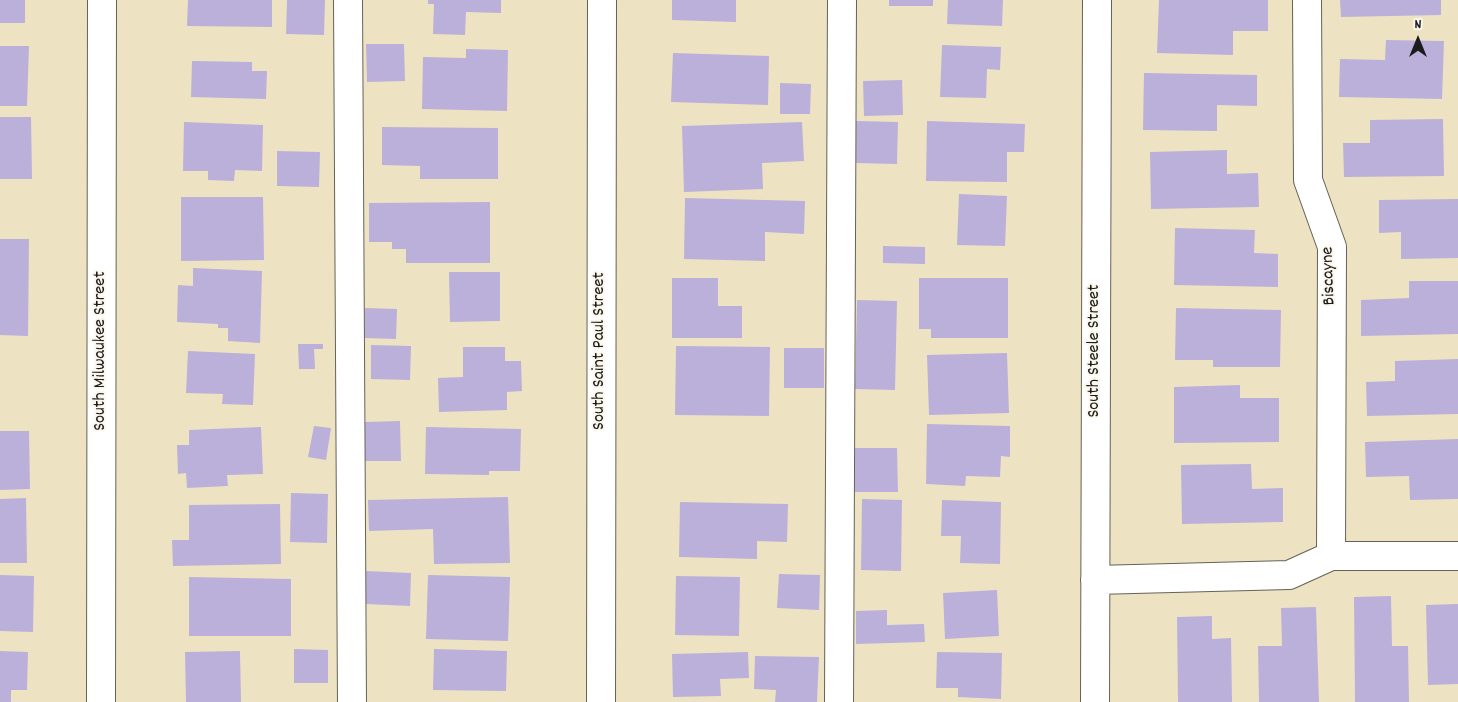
<!DOCTYPE html>
<style>
body{margin:0}
#map{position:relative;width:1458px;height:702px;overflow:hidden;background:#ede3c3;font-family:Dekko,sans-serif}
canvas{display:block}
.north{position:absolute;left:1393px;top:15px;width:50px;height:50px;-webkit-text-stroke:4px #fbf7ec;paint-order:stroke;rotate:0deg;font-size:14px;font-weight:700;line-height:20px;text-align:center;color:#1c1c1c}
.north::after{content:'';display:block;margin:auto;width:18px;height:22px;background:#1c1c1c;clip-path:polygon(50% 0,100% 100%,50% 72%,0 100%)}
</style>
<div id="map">
<canvas width="1458" height="702"></canvas>
<div class="north">N</div>
</div>
<script>
const g = document.querySelector('canvas').getContext('2d');
g.lineJoin = 'round';
function fillPath(path, color) {
  g.fillStyle = color;
  g.fill(path, 'evenodd');
}
function toPath(rows) {
  const path = new Path2D();
  for (const r of rows) {
    path.moveTo(r[0], r[1]);
    for (let i = 2; i < r.length; i += 2) path.lineTo(r[i], r[i + 1]);
  }
  return path;
}
function stroke(path, color, width, dash) {
  g.strokeStyle = color;
  g.lineWidth = width;
  g.lineCap = dash ? 'butt' : 'round';
  g.setLineDash(dash || []);
  g.stroke(path);
}
function drawText(font, color, halo, rows, align = 'center') {
  g.font = font + ' Dekko,sans-serif';
  g.lineWidth = 4;
  g.setLineDash([]);
  g.textBaseline = 'middle';
  g.strokeStyle = halo;
  g.fillStyle = color;
  for (const [text, x, y, turn = 0] of rows) {
    g.save();
    g.translate(x, y);
    g.rotate((+turn || 0) * Math.PI / 180);
    g.textAlign = isNaN(turn) ? turn : align;
    if (halo) g.strokeText(text, 0, 0);
    g.fillText(text, 0, 0);
    g.restore();
  }
}
fillPath(toPath([
 [0,0,25,0,25,23,0,23],
 [188,0,272,0,272,27,187,26],
 [287,0,325,0,324,35,286,34],
 [428,0,501,0,501,13,466,12,465,35,433,34,434,4,428,4],
 [672,0,736,0,736,22,672,20],
 [889,0,933,0,933,6,889,6],
 [948,0,1003,0,1002,26,947,24],
 [1159,0,1268,0,1268,31,1233,31,1233,55,1157,53],
 [1340,0,1441,0,1441,15,1341,17],
 [1386,40,1444,41,1442,99,1339,97,1340,59,1385,60],
 [366,44,404,44,405,81,367,82],
 [942,45,1001,47,1000,70,987,69,986,98,940,97],
 [0,46,29,46,27,106,0,106],
 [466,49,508,50,507,111,422,109,423,57,466,58],
 [673,53,769,56,768,105,671,102],
 [192,61,252,62,252,71,267,71,266,99,191,97],
 [1144,73,1257,75,1257,106,1217,105,1217,131,1143,130],
 [902,80,903,115,864,116,863,81],
 [780,83,811,84,810,114,780,114],
 [0,117,31,117,32,179,0,179],
 [1443,119,1444,176,1344,177,1343,143,1370,143,1370,120],
 [856,121,898,122,897,164,855,163],
 [927,121,1025,124,1024,152,1007,152,1007,182,926,181],
 [184,122,263,125,262,171,235,170,234,181,208,180,208,171,183,171],
 [802,122,804,161,762,163,763,189,684,192,682,126],
 [382,127,498,128,498,179,420,179,420,166,382,165],
 [1227,150,1227,174,1258,173,1259,207,1151,209,1150,152],
 [277,151,320,152,319,187,277,186],
 [959,194,1007,196,1005,246,957,245],
 [181,197,263,197,264,260,181,261],
 [685,198,805,201,804,234,765,232,765,261,684,259],
 [1458,199,1458,258,1401,259,1401,232,1379,233,1379,200],
 [490,202,490,263,406,263,406,249,392,249,392,242,369,242,369,203],
 [1175,228,1255,230,1254,253,1278,254,1278,287,1174,285],
 [0,239,29,239,28,336,0,335],
 [883,246,925,247,925,264,883,263],
 [193,268,262,271,260,343,228,341,228,328,218,328,218,324,177,322,178,285,193,286],
 [449,272,500,272,500,321,450,322],
 [672,278,718,278,718,306,742,306,742,338,672,338],
 [919,278,1008,278,1008,338,931,338,931,329,919,329],
 [1409,281,1458,281,1458,334,1361,336,1361,300,1409,298],
 [857,300,897,301,895,390,855,389],
 [365,308,397,309,396,339,365,338],
 [1176,308,1281,310,1280,367,1213,367,1213,360,1175,360],
 [298,344,323,344,323,349,314,349,315,369,299,369],
 [371,345,411,346,410,380,371,379],
 [676,346,770,347,769,416,675,415],
 [463,347,505,347,505,361,521,361,522,391,507,392,507,410,439,412,438,378,463,377],
 [784,348,824,348,824,388,784,388],
 [188,351,255,354,253,405,222,404,223,394,186,393],
 [1007,353,1009,413,929,415,927,355],
 [1458,359,1458,414,1367,416,1366,382,1395,381,1395,361],
 [1240,385,1240,398,1279,398,1279,442,1174,443,1174,387],
 [400,421,401,461,365,461,365,422],
 [927,424,1010,426,1010,457,1001,456,1000,477,966,476,965,486,926,484],
 [314,426,331,428,326,460,308,457],
 [261,427,263,474,227,475,228,486,187,488,186,473,178,474,177,445,189,445,189,430],
 [426,427,521,429,520,471,489,471,489,475,425,474],
 [0,431,29,431,30,489,0,490],
 [1458,439,1458,499,1410,500,1409,476,1366,477,1365,442],
 [855,448,897,448,898,492,855,492],
 [1251,464,1252,489,1283,488,1283,522,1182,524,1181,465],
 [291,493,328,494,327,543,290,542],
 [508,497,510,563,434,564,433,529,369,531,368,500],
 [26,498,27,563,0,563,0,499],
 [862,499,902,500,901,571,861,570],
 [942,500,1001,502,1000,564,960,563,961,536,941,536],
 [680,502,788,504,787,542,757,541,757,559,679,557],
 [280,504,281,564,173,566,172,540,189,540,189,505],
 [366,571,411,573,410,606,365,604],
 [779,574,820,575,819,610,777,608],
 [0,575,34,576,33,632,0,631],
 [428,575,510,577,508,641,426,639],
 [676,576,740,577,739,636,675,635],
 [189,577,291,579,291,636,189,636],
 [997,590,999,636,945,639,943,593],
 [1391,596,1392,646,1408,646,1409,702,1355,702,1354,597],
 [1458,604,1458,684,1428,685,1426,605],
 [1316,607,1319,702,1259,702,1258,646,1282,646,1281,608],
 [887,610,887,625,924,624,925,642,856,644,856,611],
 [1212,616,1212,639,1231,638,1232,702,1178,702,1177,617],
 [294,649,328,650,328,683,294,683],
 [434,649,507,651,506,691,433,690],
 [0,651,28,652,27,690,11,690,11,702,0,702],
 [240,651,241,702,186,702,185,652],
 [748,652,749,678,720,679,721,696,673,697,672,654],
 [937,652,1002,653,1001,699,958,697,958,688,936,688],
 [755,656,819,657,817,702,775,702,776,690,754,689]
]), '#bbb0da');
const minor = toPath([
 [348,0,352,702],
 [1307,0,1308,180,1332,247,1331,556],
 [1095,580,1289,575,1331,556,1458,556],
 [101,702,102,0],
 [601,702,602,0],
 [839,702,842,0],
 [1095,702,1097,0]
]);
stroke(minor, '#656256', 30);
stroke(minor, '#fff', 28);
drawText('18px', '#1c1c1c', '#fbf7ec', [
 ["Biscayne",1330,276,-92],
 ["South Milwaukee Street",102,351,-90],
 ["South Saint Paul Street",601,351,-90],
 ["South Steele Street",1096,351,-90]
]);
</script>
